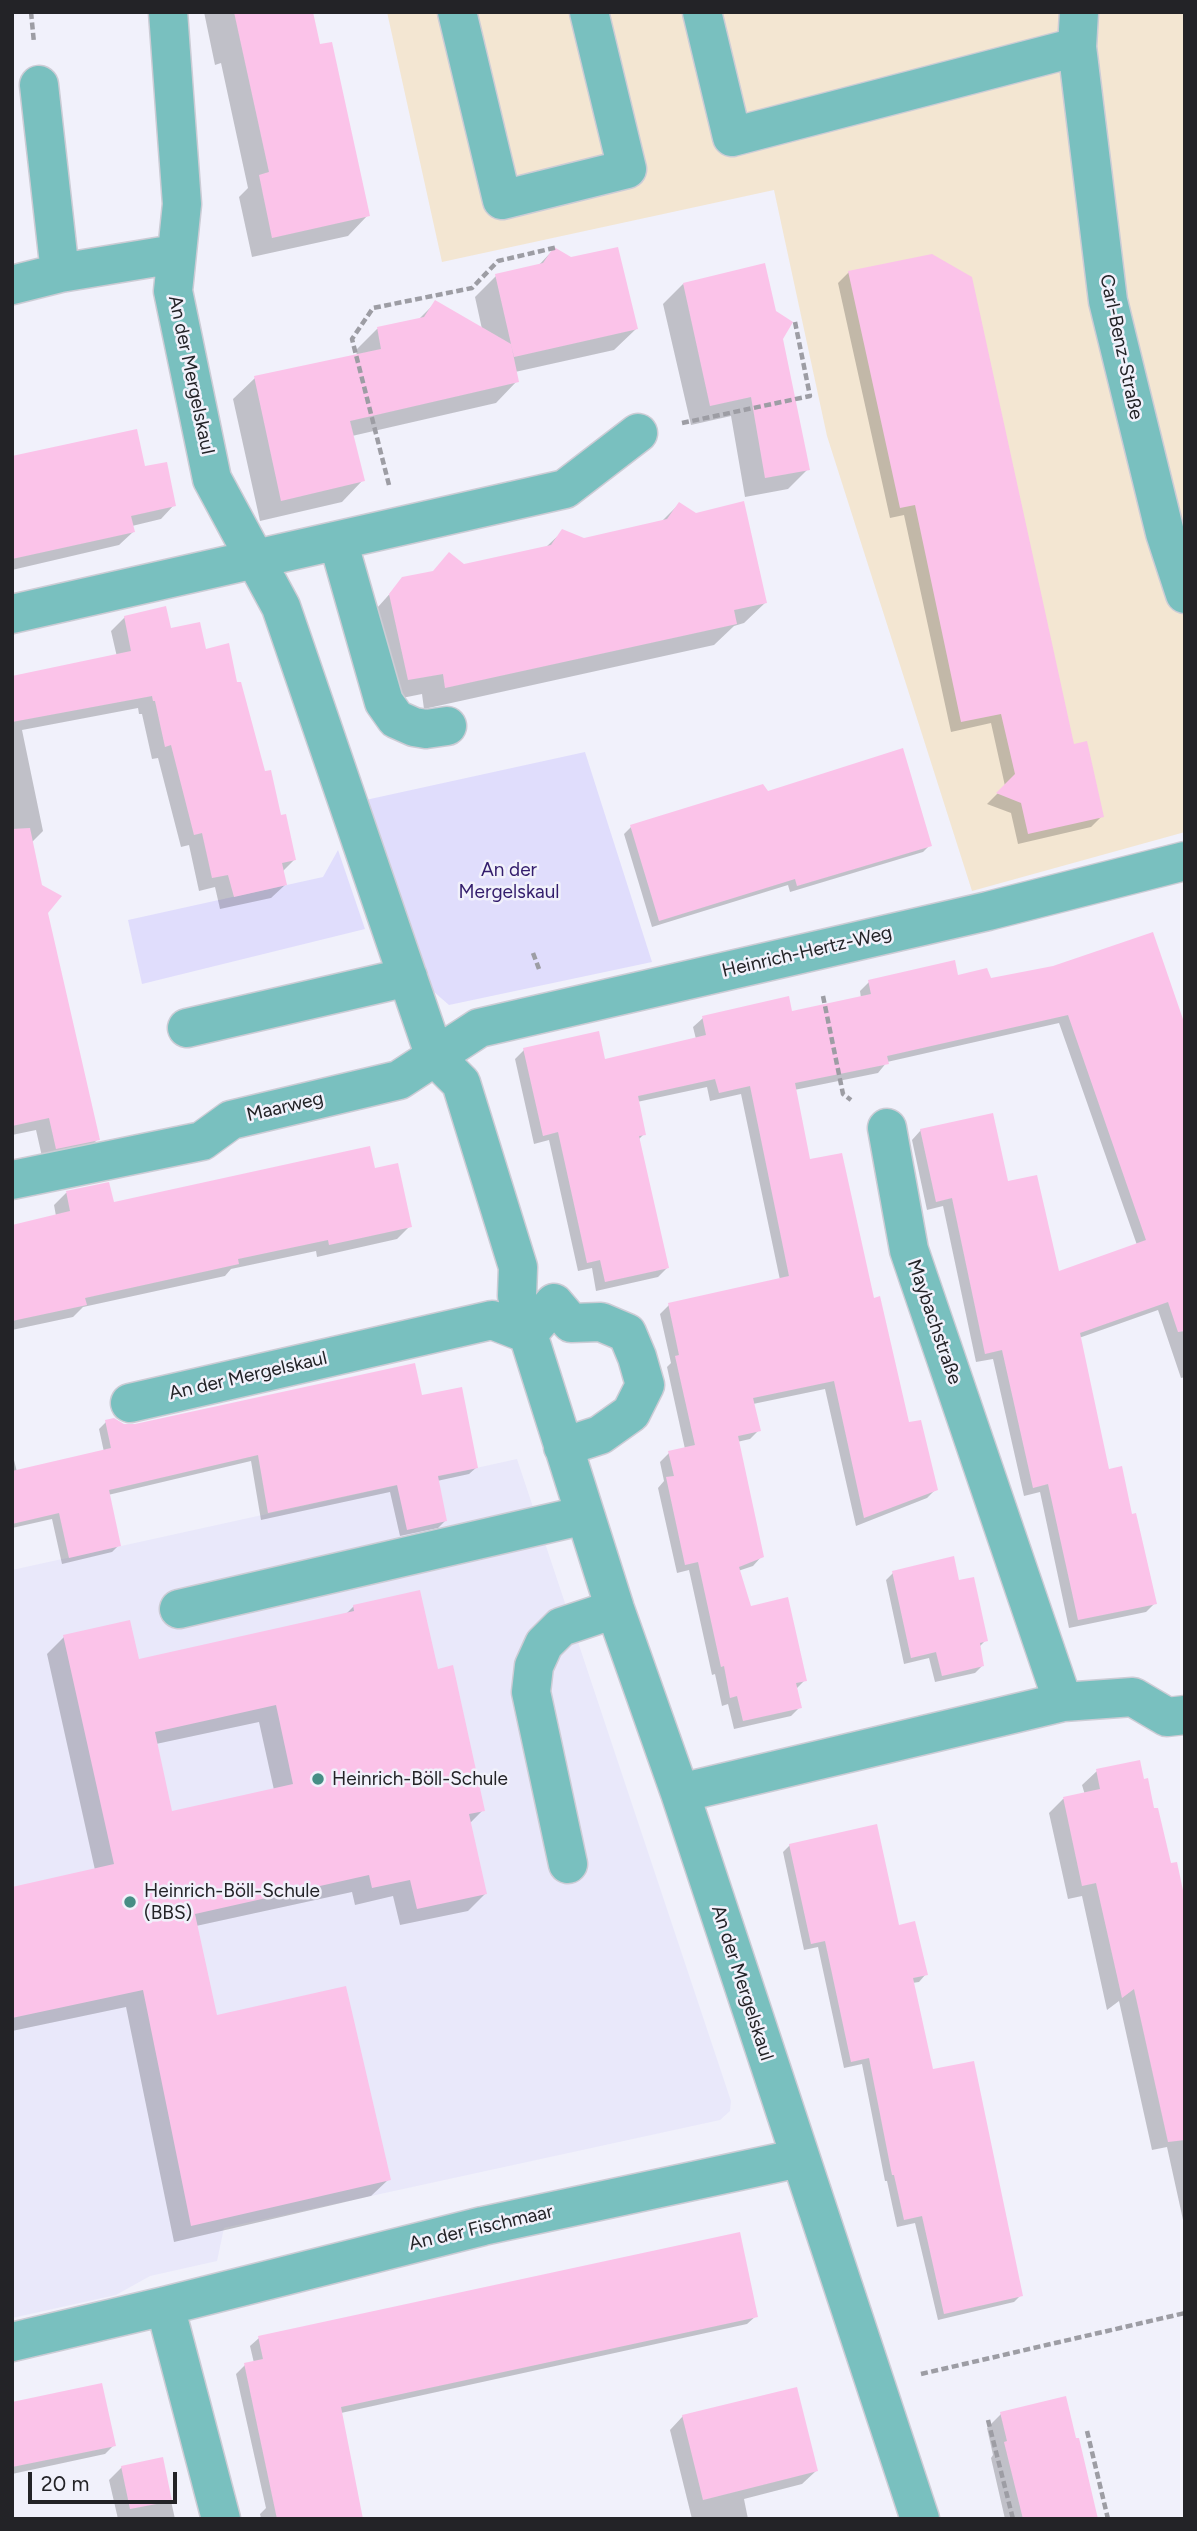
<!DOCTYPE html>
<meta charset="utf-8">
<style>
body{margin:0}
#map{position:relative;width:1197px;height:2531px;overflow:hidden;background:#f1f1fb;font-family:Figtree,sans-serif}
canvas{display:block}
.frame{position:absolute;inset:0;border:14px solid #232327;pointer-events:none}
.scale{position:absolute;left:28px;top:2472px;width:149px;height:32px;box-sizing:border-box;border:4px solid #232327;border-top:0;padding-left:9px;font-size:21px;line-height:24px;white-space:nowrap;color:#232327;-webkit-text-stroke:5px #f1f1fb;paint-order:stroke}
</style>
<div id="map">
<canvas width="1197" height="2531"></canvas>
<div class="frame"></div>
<div class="scale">20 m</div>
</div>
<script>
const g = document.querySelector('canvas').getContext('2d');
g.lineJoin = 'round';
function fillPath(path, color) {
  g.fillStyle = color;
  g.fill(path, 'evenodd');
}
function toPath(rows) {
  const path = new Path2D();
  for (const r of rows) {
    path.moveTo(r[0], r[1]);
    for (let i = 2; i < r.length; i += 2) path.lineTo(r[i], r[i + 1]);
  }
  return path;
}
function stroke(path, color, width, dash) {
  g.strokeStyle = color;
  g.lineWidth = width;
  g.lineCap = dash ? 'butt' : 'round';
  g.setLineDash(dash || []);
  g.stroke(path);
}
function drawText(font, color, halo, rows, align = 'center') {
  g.font = font + ' Figtree,sans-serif';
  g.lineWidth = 5;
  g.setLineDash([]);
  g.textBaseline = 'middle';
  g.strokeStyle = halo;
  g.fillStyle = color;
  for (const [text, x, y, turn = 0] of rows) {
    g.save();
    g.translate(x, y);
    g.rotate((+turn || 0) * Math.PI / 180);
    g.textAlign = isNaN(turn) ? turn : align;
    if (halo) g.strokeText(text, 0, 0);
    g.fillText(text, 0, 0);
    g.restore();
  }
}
fillPath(toPath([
 [387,12,1185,12,1185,832,972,891,827,436,774,190,442,262]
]), '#f3e6d2');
fillPath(toPath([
 [517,1459,731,2101,730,2111,720,2120,224,2228,217,2261,150,2276,116,2295,12,2318,12,1570]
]), '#e9e8fa');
fillPath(toPath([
 [585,752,652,962,449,1005,418,978,361,801],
 [338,850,365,929,142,984,128,920,323,877]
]), '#e0ddfc');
fillPath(toPath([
 [204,12,312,12,319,46,368,215,348,236,252,257,239,197,248,188,221,63,215,65],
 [554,249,636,329,614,350,515,372,517,381,496,403,352,436,363,480,342,502,260,521,233,399,255,378,357,356,356,350,377,329,418,320,436,302,482,329,475,297,496,276,537,267],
 [849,272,1073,746,1102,816,1091,827,1018,844,1011,813,987,804,1005,786,991,723,951,732,904,515,890,518,838,283],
 [683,284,781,339,808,469,788,489,745,497,731,416,691,425,663,304],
 [12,457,143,468,174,505,161,519,132,526,133,532,119,545,12,570],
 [679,504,766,602,744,623,734,626,714,645,424,709,422,694,387,701,369,617,403,579,545,548,563,531,584,540,661,522],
 [125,617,170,630,205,651,236,684,263,773,294,860,282,872,285,885,271,898,220,909,215,887,199,891,189,845,181,847,158,758,152,759,142,714,139,714,138,708,22,730,43,831,30,844,12,848,12,677,117,657,111,631],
 [767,793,930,845,923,852,790,892,788,885,652,927,624,834,631,827],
 [12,870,98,1139,84,1153,43,1161,36,1130,12,1135],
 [957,977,990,980,1185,1030,1185,1377,1181,1378,1158,1310,1079,1338,1108,1471,1155,1603,1146,1612,1069,1628,1040,1492,1024,1496,993,1359,976,1362,943,1206,927,1210,912,1140,921,1130,1006,1183,1057,1273,1137,1245,1059,1023,887,1062,878,1073,794,1090,809,1162,872,1300,908,1424,936,1489,927,1498,856,1526,825,1389,753,1404,759,1430,750,1439,737,1442,762,1556,753,1566,738,1571,750,1608,805,1680,796,1689,800,1707,791,1716,734,1729,728,1704,722,1706,715,1674,712,1675,689,1570,677,1573,658,1488,664,1481,660,1462,669,1453,685,1449,667,1367,671,1363,660,1314,669,1305,780,1280,741,1094,710,1101,707,1087,637,1102,644,1134,638,1140,667,1268,658,1277,596,1291,592,1268,578,1271,549,1140,534,1144,515,1059,524,1050,604,1061,696,1039,693,1027,703,1018,791,1014,861,998,860,991,869,982],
 [374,1170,410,1226,397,1239,317,1257,316,1251,231,1269,225,1276,83,1307,73,1317,12,1330,12,1226,56,1216,54,1205,66,1193,108,1184,112,1204],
 [420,1397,477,1467,469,1474,437,1481,445,1521,438,1528,400,1536,390,1492,261,1520,251,1461,108,1495,119,1545,112,1552,62,1564,52,1519,12,1528,12,1452,17,1472,104,1452,99,1429,106,1422,124,1426],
 [893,1573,958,1582,986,1640,979,1647,982,1666,975,1673,935,1682,929,1658,904,1664,886,1580],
 [354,1606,436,1671,483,1810,469,1824,485,1894,468,1911,400,1925,393,1896,355,1905,352,1892,196,1926,216,2017,389,2179,371,2196,174,2242,126,2007,12,2031,12,1888,95,1870,47,1654,64,1637,138,1661,346,1614],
 [259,1722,274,1790,171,1814,156,1744],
 [1097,1771,1169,1866,1185,1909,1185,2229,1167,2147,1152,2150,1119,2001,1107,2010,1082,1896,1068,1899,1049,1813,1063,1799,1085,1795,1082,1785],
 [790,1845,897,1928,926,1974,919,1982,912,1983,932,2071,1021,2295,1014,2302,938,2320,915,2223,897,2227,887,2181,885,2181,862,2064,844,2068,818,1947,804,1950,783,1852],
 [756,2316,747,2324,341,2413,361,2519,261,2519,260,2514,266,2508,236,2374,245,2365,254,2363,250,2346,259,2338],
 [12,2404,114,2445,105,2454,12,2474],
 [1001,2414,1096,2519,1005,2519,991,2458,993,2455,987,2428],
 [683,2416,816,2471,802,2484,744,2499,748,2519,692,2519,670,2430],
 [162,2460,175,2519,118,2519,109,2480,122,2467]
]), '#0003');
fillPath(toPath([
 [234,12,313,12,320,44,332,42,370,216,272,238,259,175,269,172],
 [554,247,571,257,618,247,638,329,514,357,495,274,543,263],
 [932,254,972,277,1074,744,1087,741,1104,817,1028,834,1021,803,996,793,1015,774,1001,714,961,722,915,505,900,508,848,271],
 [765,263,776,311,793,322,783,339,810,470,765,478,751,397,710,406,683,283],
 [435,300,511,344,519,382,350,421,365,481,281,501,254,376,381,349,377,327,424,317],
 [137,429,145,466,167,462,176,506,131,516,135,532,12,559,12,456],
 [744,501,767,603,734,610,737,624,445,688,443,674,408,680,389,594,402,577,433,571,449,552,464,564,551,545,562,529,584,538,667,519,679,502,696,513],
 [166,606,171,628,200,622,206,649,229,643,237,682,241,682,265,771,271,770,281,815,286,814,296,860,282,863,287,885,234,897,228,875,212,878,202,833,194,835,171,745,165,747,155,701,153,701,152,696,12,722,12,676,131,651,124,616],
 [903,748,932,846,797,886,795,879,659,921,630,825,763,784,768,791],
 [30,828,42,885,62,896,48,913,100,1140,56,1149,49,1118,12,1126,12,829],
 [1153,932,1185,1025,1185,1331,1178,1332,1168,1302,1080,1333,1109,1469,1122,1466,1132,1514,1136,1513,1157,1604,1078,1620,1048,1484,1033,1488,1002,1350,985,1354,952,1198,936,1202,920,1129,993,1113,1008,1181,1037,1175,1059,1271,1146,1240,1068,1015,887,1056,889,1064,795,1083,810,1159,842,1153,874,1298,880,1296,909,1422,921,1420,938,1490,864,1518,834,1381,753,1398,761,1431,738,1436,764,1557,739,1567,751,1606,788,1597,807,1681,796,1683,802,1708,743,1721,737,1696,730,1698,724,1666,721,1667,698,1562,685,1565,666,1477,674,1476,668,1451,695,1445,675,1356,679,1355,668,1303,789,1276,750,1086,719,1093,715,1079,638,1096,646,1135,639,1136,669,1268,605,1282,600,1260,587,1263,558,1132,543,1136,523,1048,599,1031,605,1059,706,1035,702,1016,789,996,792,1011,871,994,868,980,955,960,958,975,987,968,991,978,1053,966],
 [370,1146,375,1168,398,1163,412,1227,329,1245,328,1240,238,1259,239,1264,85,1298,87,1305,12,1321,12,1225,70,1211,66,1191,109,1182,114,1202],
 [415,1363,422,1395,462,1387,478,1468,438,1476,447,1521,407,1530,397,1485,268,1513,258,1455,109,1490,121,1546,69,1558,59,1513,12,1524,12,1471,111,1448,105,1420,114,1418,124,1424,135,1424],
 [954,1556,959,1580,974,1577,988,1641,980,1643,984,1666,942,1676,936,1652,911,1658,892,1571],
 [420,1590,438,1669,453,1665,485,1811,469,1814,487,1894,417,1909,410,1880,372,1888,369,1875,195,1914,217,2015,346,1986,391,2180,191,2226,143,1990,12,2018,12,1887,114,1864,63,1635,130,1620,139,1659,354,1611,353,1605],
 [276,1705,293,1784,172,1811,155,1732],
 [1140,1760,1144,1779,1148,1778,1154,1808,1158,1808,1171,1863,1177,1862,1185,1900,1185,2140,1168,2142,1134,1989,1122,1998,1096,1883,1082,1886,1063,1797,1100,1789,1096,1769],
 [877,1824,899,1925,915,1921,928,1975,913,1978,933,2069,974,2061,1023,2296,944,2314,922,2216,904,2220,894,2175,892,2175,869,2058,851,2062,825,1941,811,1944,789,1844],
 [740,2232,758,2317,341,2407,363,2519,277,2519,244,2363,263,2359,258,2336],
 [102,2383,116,2446,12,2467,12,2402],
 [797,2387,818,2471,703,2500,682,2415],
 [1066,2396,1076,2438,1079,2438,1098,2519,1023,2519,1004,2442,1007,2441,1000,2412],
 [163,2457,172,2501,130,2509,121,2466]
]), '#fbc3e9');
const minor = toPath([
 [168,12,182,204,173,291,212,479,281,607,435,1057,461,1083,518,1267,517,1296],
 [457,12,502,200,627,169,589,12],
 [702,12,732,137,1077,47],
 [1079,12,1077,47,1108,301,1165,533,1185,594],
 [39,85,60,273],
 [12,285,60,273,175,254],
 [338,541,384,702,396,719,414,727,426,729,447,726],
 [12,614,565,489,638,433],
 [187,1028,408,977],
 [887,1128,909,1250,1063,1702],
 [12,1180,202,1141,231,1120,399,1080,479,1028,988,911,1185,861],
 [528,1334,615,1609,680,1793,920,2519],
 [528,1334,554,1303,571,1323,601,1322,627,1333,637,1357,645,1385,631,1413,600,1435,563,1447],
 [130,1403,492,1320,528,1334],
 [179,1609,585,1515],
 [680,1793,1063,1702,1133,1697,1167,1717,1185,1715],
 [568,1864,531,1692,534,1666,544,1644,561,1627,615,1609],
 [165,2306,221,2519],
 [12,2342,165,2306,483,2226,800,2158]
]);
stroke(minor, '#ccccd5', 41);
stroke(toPath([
 [31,12,34,43],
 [682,423,810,396,795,322],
 [389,485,352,339,373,308,472,288,498,261,558,247],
 [533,953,539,969],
 [823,996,843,1094,851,1100],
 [921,2374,1185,2313],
 [988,2420,1013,2519],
 [1087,2431,1108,2519]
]), '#9d9da4', 4.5, [7, 3.5]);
stroke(minor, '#79c0bf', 38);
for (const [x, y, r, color] of [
 [318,1779,7,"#478d85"],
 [130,1902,7,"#478d85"]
]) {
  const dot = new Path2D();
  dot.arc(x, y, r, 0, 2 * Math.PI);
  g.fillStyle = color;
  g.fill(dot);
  stroke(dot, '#f1f1fb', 2.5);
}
drawText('19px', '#232327', '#f1f1fb', [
 ["Carl-Benz-Straße",1121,347,78],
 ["An der Mergelskaul",191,375,78],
 ["Heinrich-Hertz-Weg",807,952,-13],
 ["Maarweg",285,1107,-13],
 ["Maybachstraße",934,1322,71],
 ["An der Mergelskaul",248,1376,-13],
 ["An der Mergelskaul",742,1983,72],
 ["An der Fischmaar",481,2228,-13]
]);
drawText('19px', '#331d6c', '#f1f1fb', [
 ["An der",509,870],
 ["Mergelskaul",509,892]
]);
drawText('19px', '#232327', '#f1f1fb', [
 ["Heinrich-Böll-Schule",332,1779],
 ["Heinrich-Böll-Schule",144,1891],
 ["(BBS)",144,1913]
], 'left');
</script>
